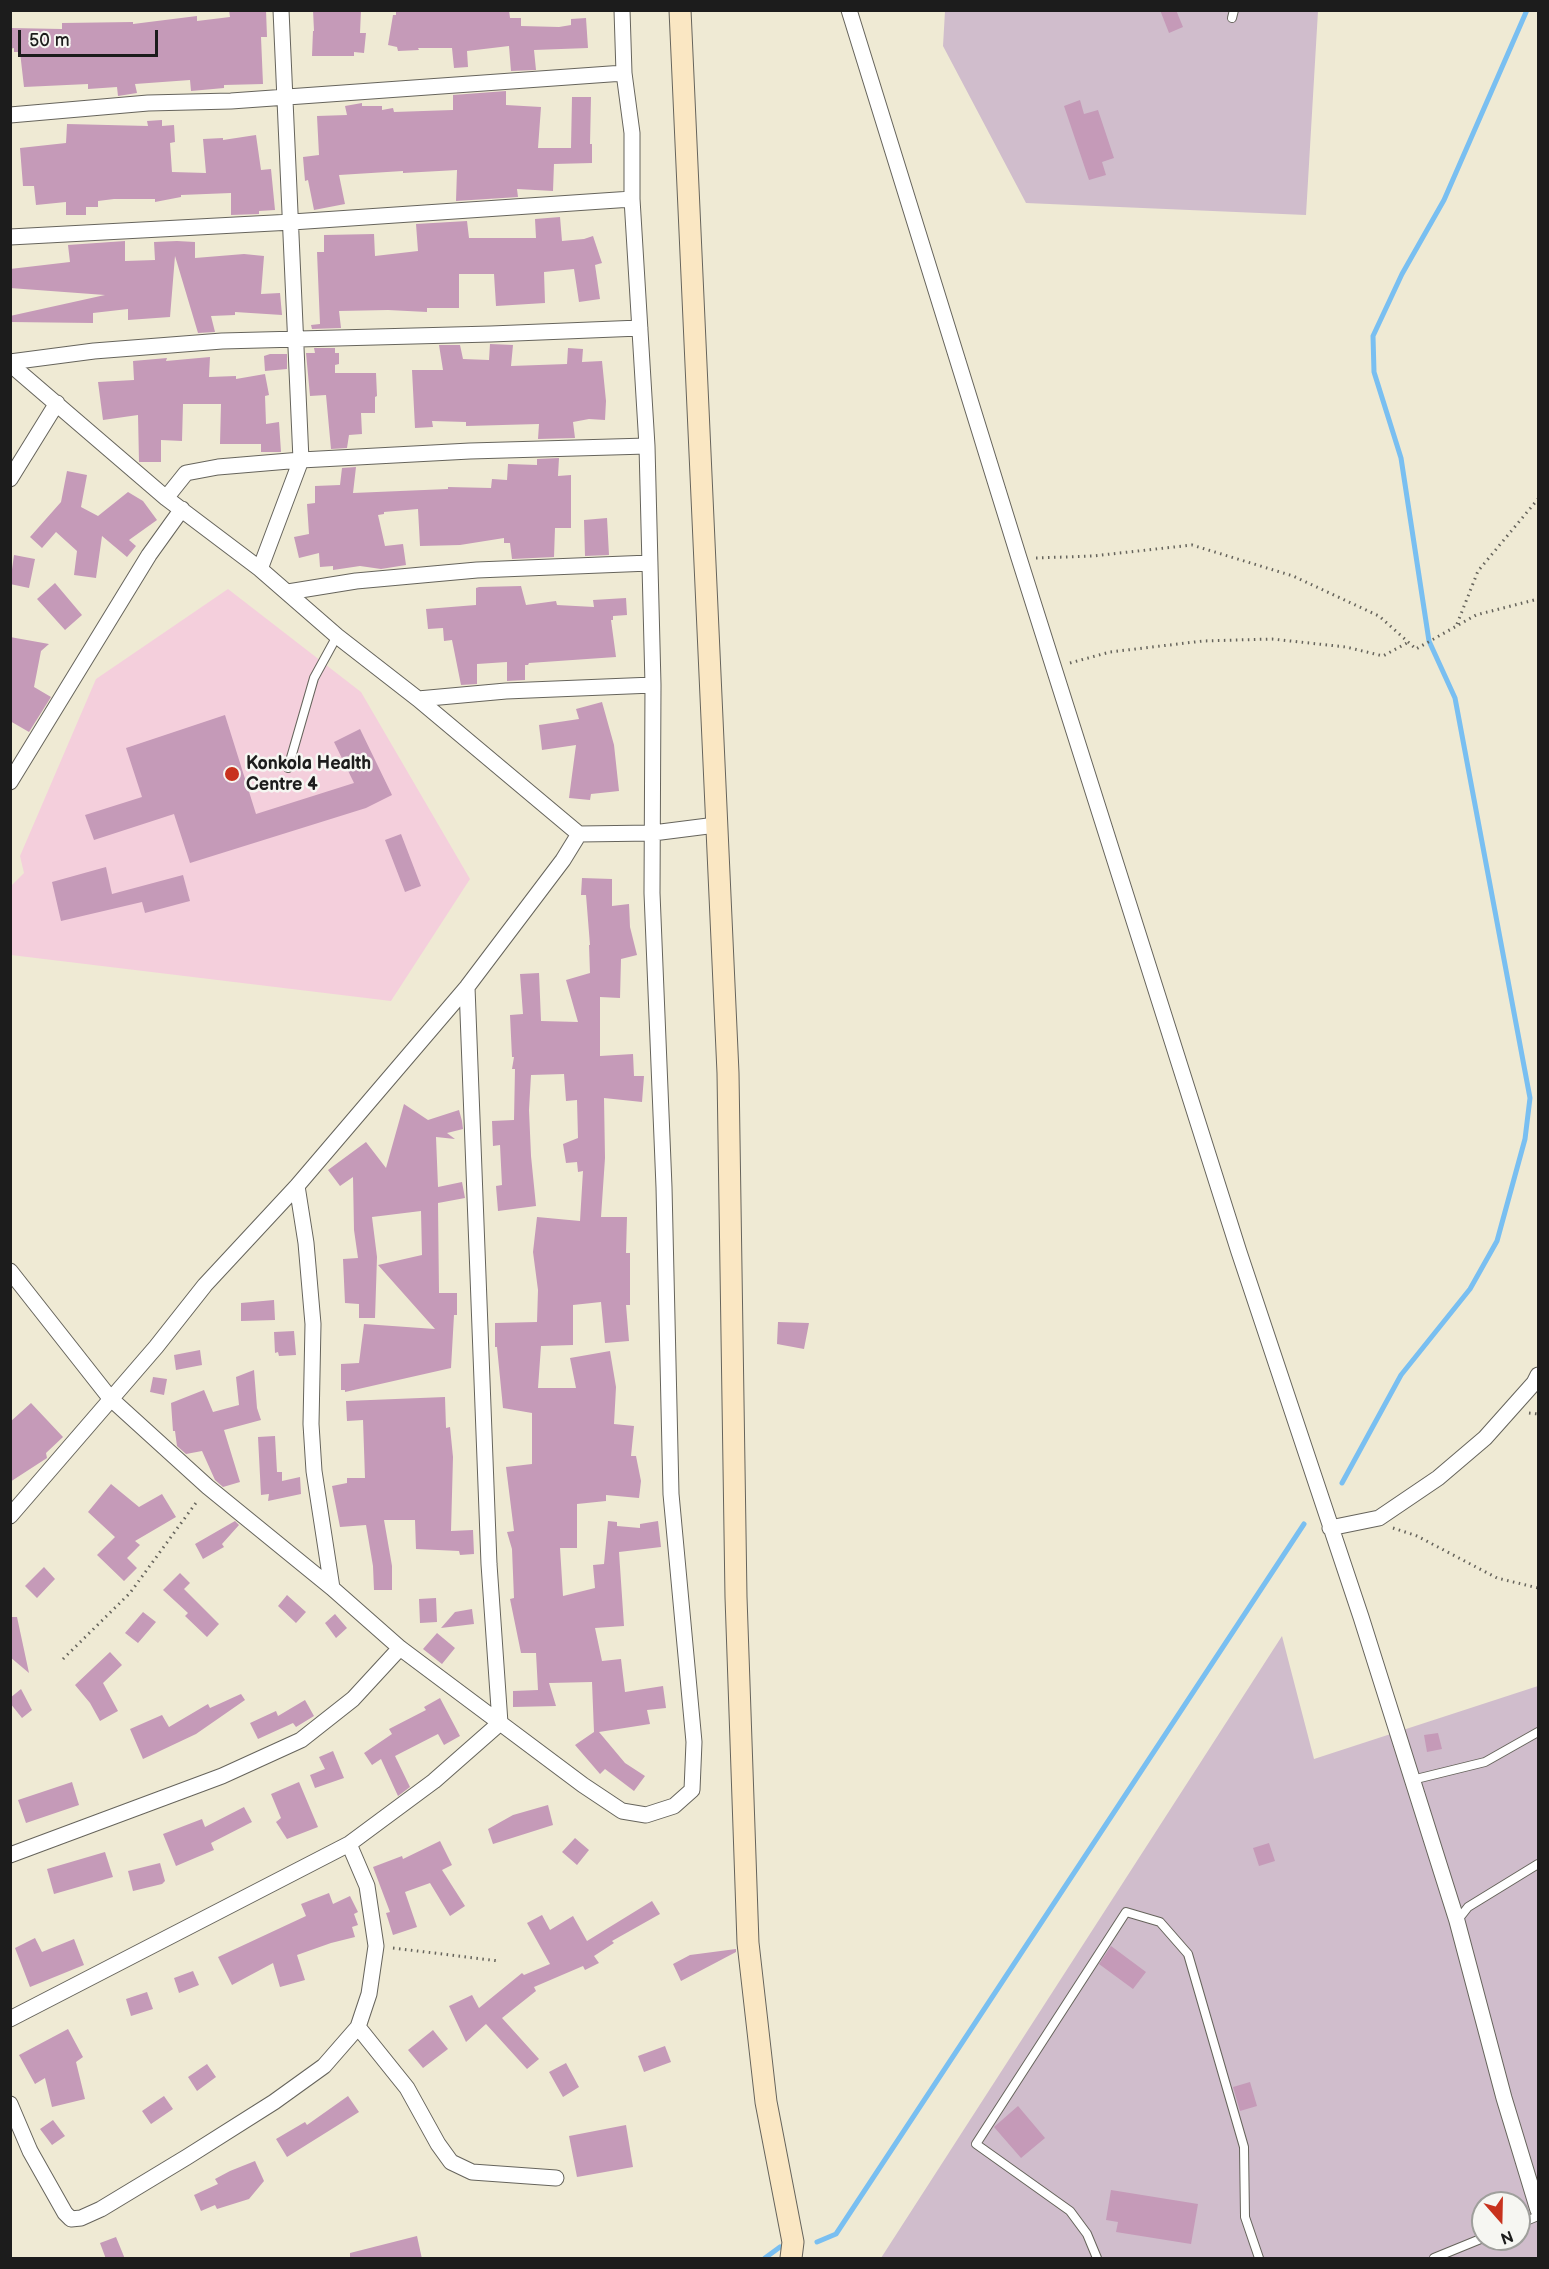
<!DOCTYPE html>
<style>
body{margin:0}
#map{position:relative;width:1549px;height:2269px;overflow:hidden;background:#efead4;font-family:"Balsamiq Sans",sans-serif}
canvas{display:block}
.frame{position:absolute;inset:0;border:12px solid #1c1c1c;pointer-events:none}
.north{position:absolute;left:1471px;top:2191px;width:60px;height:60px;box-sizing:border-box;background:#f6f6f2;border:2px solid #9f9f9c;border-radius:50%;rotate:160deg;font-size:16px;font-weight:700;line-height:24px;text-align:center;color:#1c1c1c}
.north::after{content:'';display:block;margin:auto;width:21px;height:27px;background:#c8321e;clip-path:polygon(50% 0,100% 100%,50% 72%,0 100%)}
.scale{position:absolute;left:18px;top:30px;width:140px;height:27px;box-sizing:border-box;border:3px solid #1c1c1c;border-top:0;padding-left:8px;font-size:18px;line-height:21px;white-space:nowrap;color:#1c1c1c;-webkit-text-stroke:4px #f6f6f2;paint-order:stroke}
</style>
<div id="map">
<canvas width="1549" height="2269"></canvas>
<div class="frame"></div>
<div class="north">N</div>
<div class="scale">50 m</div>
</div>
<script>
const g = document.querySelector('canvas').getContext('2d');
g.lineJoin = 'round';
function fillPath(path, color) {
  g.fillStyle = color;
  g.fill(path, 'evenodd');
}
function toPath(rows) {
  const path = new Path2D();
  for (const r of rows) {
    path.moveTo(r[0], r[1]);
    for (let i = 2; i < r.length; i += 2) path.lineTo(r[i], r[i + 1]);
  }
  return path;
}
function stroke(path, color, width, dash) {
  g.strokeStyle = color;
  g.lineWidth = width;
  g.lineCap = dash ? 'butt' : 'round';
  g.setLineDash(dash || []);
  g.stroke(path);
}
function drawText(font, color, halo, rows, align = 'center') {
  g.font = font + ' "Balsamiq Sans",sans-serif';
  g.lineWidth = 5;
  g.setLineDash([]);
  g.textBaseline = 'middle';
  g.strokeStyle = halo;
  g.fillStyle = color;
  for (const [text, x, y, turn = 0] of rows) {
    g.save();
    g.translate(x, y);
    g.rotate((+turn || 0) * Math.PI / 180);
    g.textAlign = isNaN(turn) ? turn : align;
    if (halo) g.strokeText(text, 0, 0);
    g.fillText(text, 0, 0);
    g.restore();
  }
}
fillPath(toPath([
 [228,589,361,692,470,879,391,1001,11,955,11,886,24,873,20,856,96,679]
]), '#f4cfdc');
fillPath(toPath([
 [945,11,1318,11,1306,215,1026,203,943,46],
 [1282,1636,1314,1759,1538,1686,1538,2258,881,2258],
 [1483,2203,1519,2203,1519,2239,1483,2239]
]), '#d0bdcc');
stroke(toPath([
 [1342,1483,1401,1375,1470,1289,1497,1241,1525,1139,1530,1098,1455,698,1429,641,1401,458,1374,372,1373,336,1402,274,1444,200,1527,10],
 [817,2242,836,2234,1304,1524],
 [765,2258,780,2247]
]), '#79bff1', 5);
fillPath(toPath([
 [229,10,266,10,267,37,261,37,263,84,224,85,224,88,191,91,190,80,135,84,137,93,118,96,117,87,88,89,88,84,24,87,20,52,14,52,14,48,10,49,10,28,62,29,62,23,133,22,133,24,197,16,197,21,230,17],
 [313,10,361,10,360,33,366,33,364,53,354,52,354,56,312,56,313,31,314,31],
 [396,10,509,10,510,18,521,18,521,26,559,27,571,25,571,19,586,18,588,48,534,50,536,70,511,71,509,46,467,51,468,67,454,68,452,48,418,48,419,50,398,51,397,47,388,45,393,15,396,15],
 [1160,10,1176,10,1183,27,1169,33],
 [506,91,506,105,541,107,538,148,571,148,572,97,591,97,590,144,592,144,592,163,554,164,553,191,517,189,518,197,456,201,457,170,403,173,403,171,339,175,345,204,314,210,308,180,305,181,303,157,319,155,317,116,347,115,345,106,362,103,362,106,382,106,382,110,393,108,394,112,453,110,453,95],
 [1080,100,1084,114,1098,110,1114,158,1102,162,1106,175,1089,180,1064,106],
 [162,120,162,126,174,125,175,142,170,143,172,172,206,173,203,139,223,138,223,140,256,135,261,170,271,169,275,210,259,211,259,214,231,215,231,193,181,195,181,197,155,202,155,199,114,199,98,201,98,207,86,207,86,215,66,215,66,202,36,205,34,186,23,186,20,148,66,143,67,124,148,126,147,121],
 [560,217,562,241,584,239,593,236,602,263,595,265,600,299,579,302,574,269,544,272,545,303,496,306,494,274,459,274,459,308,427,308,427,312,388,310,339,311,341,328,312,329,311,325,320,324,317,252,324,252,324,235,374,234,375,256,418,251,416,224,467,221,469,238,536,238,535,219],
 [125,241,125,261,155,260,154,242,177,241,195,242,195,258,244,254,264,256,261,294,280,293,282,315,235,312,235,315,211,316,215,332,198,333,175,256,170,317,128,320,128,309,93,313,93,323,10,322,10,316,105,295,10,288,10,269,70,262,68,245],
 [490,344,513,345,511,366,567,364,568,348,583,349,582,362,602,361,606,401,605,420,589,419,573,422,575,438,538,439,539,424,466,426,466,422,432,421,433,427,415,428,412,370,443,370,439,345,460,345,463,359,489,360],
 [314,348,335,348,335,353,339,353,339,364,335,365,335,373,376,373,377,396,375,397,375,413,361,413,362,434,349,435,347,448,331,449,326,395,310,396,306,353,315,353],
 [270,354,287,354,287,369,265,371,264,356],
 [210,357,209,377,236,376,236,379,265,374,269,395,265,396,266,424,279,422,281,452,261,452,261,444,220,444,221,404,183,404,182,441,161,440,161,462,139,462,138,415,103,420,98,382,134,380,133,361,167,358,166,361],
 [559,458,558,476,571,475,571,528,555,528,554,557,512,559,510,543,504,543,504,538,460,545,420,546,418,509,384,512,384,514,378,515,385,546,403,544,406,565,381,569,360,566,333,570,333,566,320,567,319,553,299,558,294,537,309,534,307,504,315,503,315,486,340,485,342,468,356,467,353,493,448,489,448,487,491,488,492,479,507,480,508,464,537,465,537,459],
 [67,471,87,475,81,507,98,516,128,492,143,501,157,520,129,540,136,546,127,557,102,536,96,578,74,575,77,551,56,532,42,548,30,537,61,502],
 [607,518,609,555,585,556,584,520],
 [14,555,35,559,29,588,10,584],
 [55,583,82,615,65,630,37,599],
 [521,586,526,605,556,601,557,605,594,607,593,600,626,598,627,615,613,616,613,620,611,620,616,657,529,663,528,665,525,665,525,680,507,681,507,662,477,664,477,684,461,685,452,640,444,641,443,628,428,629,426,609,476,605,476,588,479,587],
 [10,637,49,644,41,651,34,687,51,697,29,732,10,721],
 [602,702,614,745,619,791,591,794,590,800,569,798,576,745,542,750,539,725,579,719,576,709],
 [225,715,256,814,354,783,334,742,360,729,392,795,366,808,190,863,174,814,94,840,85,815,142,797,126,748],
 [401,834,421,886,405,892,385,840],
 [106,867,112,894,183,875,190,901,145,913,142,902,61,921,52,882],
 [582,878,612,879,612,906,629,904,630,927,637,955,621,959,620,998,600,997,600,1056,633,1054,634,1076,644,1076,642,1102,604,1098,605,1158,601,1217,627,1217,626,1253,630,1253,630,1305,626,1305,629,1341,605,1343,601,1302,573,1305,573,1345,541,1346,538,1388,576,1388,570,1358,610,1351,616,1387,614,1424,634,1426,631,1456,636,1456,641,1481,639,1498,606,1495,606,1501,577,1504,577,1548,560,1548,563,1596,595,1588,593,1565,604,1564,608,1521,617,1522,617,1526,640,1528,640,1524,658,1521,661,1547,619,1552,624,1626,595,1628,602,1661,621,1659,625,1692,663,1686,666,1708,647,1710,650,1724,599,1732,625,1763,645,1776,634,1791,605,1769,600,1774,575,1745,594,1732,592,1682,549,1683,556,1706,513,1707,513,1691,538,1690,536,1653,521,1653,510,1599,514,1598,512,1549,507,1532,514,1531,506,1467,532,1464,532,1413,503,1408,497,1347,495,1347,495,1323,537,1322,538,1290,533,1252,537,1217,580,1221,583,1171,578,1172,577,1162,566,1163,563,1144,578,1138,577,1100,566,1101,564,1074,531,1075,529,1110,531,1156,536,1206,498,1211,496,1186,502,1185,500,1145,493,1146,492,1121,514,1120,515,1069,512,1069,514,1057,512,1057,510,1015,523,1014,520,974,539,973,541,1021,578,1022,566,980,590,973,589,945,590,945,586,895,581,895],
 [404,1104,428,1120,459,1110,462,1121,463,1129,447,1133,455,1139,436,1137,438,1187,462,1182,465,1198,438,1203,439,1293,457,1293,457,1315,454,1315,451,1368,345,1392,345,1390,341,1390,341,1364,359,1363,364,1324,435,1329,378,1265,422,1255,421,1211,372,1217,377,1257,375,1318,359,1318,359,1304,345,1303,343,1259,358,1258,354,1230,353,1177,340,1186,328,1170,366,1142,386,1168],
 [274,1300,275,1320,241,1321,241,1303],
 [778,1322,809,1323,804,1349,777,1344],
 [294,1331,296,1355,279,1356,278,1352,275,1353,274,1332],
 [200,1350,202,1365,176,1370,174,1355],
 [254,1370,257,1408,261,1420,224,1430,240,1482,223,1487,215,1480,202,1451,186,1454,177,1446,175,1431,173,1431,171,1403,204,1390,213,1412,239,1405,236,1377],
 [153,1377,167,1379,164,1395,150,1392],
 [445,1397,446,1428,450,1427,453,1457,451,1531,473,1530,474,1554,460,1555,459,1551,416,1549,415,1520,384,1520,392,1566,392,1590,374,1590,373,1566,366,1525,340,1527,332,1486,347,1483,347,1478,365,1478,363,1420,347,1421,346,1401],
 [31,1403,63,1437,46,1453,47,1458,10,1482,10,1422],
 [275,1436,277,1472,282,1472,282,1481,300,1477,301,1494,268,1501,269,1494,261,1495,258,1437],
 [111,1484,139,1507,162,1494,176,1517,135,1541,140,1545,127,1558,137,1568,124,1581,97,1555,115,1537,88,1512],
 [235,1521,239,1525,222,1544,224,1547,203,1559,195,1544],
 [44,1567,55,1579,37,1598,25,1586],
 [180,1573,190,1583,184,1589,219,1624,207,1637,185,1616,188,1613,163,1590],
 [287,1595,306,1612,296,1623,278,1606],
 [436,1598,437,1622,420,1623,419,1599],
 [472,1609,474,1624,441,1628,455,1612],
 [143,1612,156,1622,138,1643,125,1633],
 [335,1614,347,1628,336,1638,325,1623],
 [10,1617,17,1617,29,1673,10,1657],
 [437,1633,455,1648,442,1664,423,1649],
 [110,1652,122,1665,103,1683,118,1711,100,1721,90,1703,75,1685],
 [21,1689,32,1710,22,1718,10,1703,10,1698],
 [241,1694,245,1700,196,1734,143,1759,130,1729,162,1715,169,1727,208,1704,210,1708],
 [440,1698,460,1736,444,1745,438,1734,395,1756,410,1787,398,1796,381,1759,372,1765,364,1753,392,1734,389,1729,426,1710,424,1707],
 [305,1700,314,1716,296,1727,293,1723,258,1739,250,1723,276,1711,278,1716],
 [1438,1733,1442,1749,1427,1752,1424,1735],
 [333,1751,344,1778,315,1788,310,1775,325,1769,319,1757],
 [72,1782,79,1805,26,1823,18,1800],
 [299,1782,318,1827,287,1839,276,1822,281,1818,271,1794],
 [548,1805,553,1825,493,1844,488,1829,513,1815],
 [244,1807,252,1822,211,1843,214,1850,176,1866,163,1834,202,1819,205,1827],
 [575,1838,589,1850,577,1865,562,1852],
 [440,1841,452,1865,442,1870,465,1906,450,1916,430,1883,405,1892,417,1927,393,1935,386,1913,390,1912,373,1867,402,1856,403,1859],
 [1269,1843,1275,1861,1259,1866,1253,1848],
 [105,1852,113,1877,54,1894,47,1869],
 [160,1863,165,1881,162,1884,133,1891,128,1871],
 [329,1893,333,1904,350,1896,358,1912,354,1914,358,1925,352,1927,355,1937,331,1943,297,1955,305,1980,280,1987,273,1963,232,1985,218,1957,306,1916,301,1904],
 [652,1901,660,1914,612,1941,614,1943,594,1956,599,1963,585,1970,583,1966,534,1987,536,1991,502,2018,539,2059,527,2069,486,2024,466,2042,449,2006,472,1995,479,2008,522,1973,524,1975,550,1964,527,1923,542,1915,550,1930,573,1916,587,1941],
 [35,1938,42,1952,74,1939,84,1965,30,1987,15,1948],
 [1111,1946,1146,1972,1133,1989,1099,1964],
 [736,1949,736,1952,681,1981,673,1964,690,1955],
 [193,1971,199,1985,179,1993,174,1978],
 [147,1992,153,2009,131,2016,126,1999],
 [68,2029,83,2057,76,2062,85,2099,52,2107,45,2078,35,2084,19,2055],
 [433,2030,448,2049,423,2068,408,2050],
 [665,2046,671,2062,644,2072,638,2056],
 [566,2063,579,2087,563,2097,549,2072],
 [207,2064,216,2077,197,2091,188,2077],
 [1250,2082,1257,2106,1240,2111,1233,2087],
 [164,2096,173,2109,151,2124,142,2111],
 [348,2096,359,2112,287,2157,276,2139,305,2122,307,2125],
 [1018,2106,1045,2138,1021,2158,994,2127],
 [53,2120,65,2136,52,2145,40,2129],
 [626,2125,633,2167,577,2177,569,2136],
 [255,2161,264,2181,249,2199,217,2209,215,2205,201,2211,194,2195,218,2184,215,2179,230,2171],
 [1111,2190,1198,2204,1191,2244,1116,2232,1118,2222,1106,2220],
 [417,2236,422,2259,350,2259,350,2253],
 [116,2237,125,2259,106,2259,100,2243]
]), '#c59ab8');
const lane = toPath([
 [1232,18,1234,10],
 [288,768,314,678,337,636],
 [1412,1780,1485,1762,1538,1732],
 [1457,1921,1468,1907,1538,1864],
 [1519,2224,1538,2216],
 [1097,2258,1087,2234,1070,2211,976,2144,1126,1912,1160,1922,1188,1954,1244,2147,1245,2217,1259,2258],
 [1434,2258,1483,2238]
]);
const street = toPath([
 [849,10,1019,558,1239,1252,1361,1617,1457,1921,1504,2098,1538,2210],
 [10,115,148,103,231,101,624,73],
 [10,237,292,222,632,199],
 [10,362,94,351,222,341,491,334,640,328],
 [10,364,166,498,260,569,337,636,418,699,579,834,653,833,716,825],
 [10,479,57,403],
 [166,498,186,473,218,467,301,460,470,451,647,446],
 [260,569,301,460,281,10],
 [288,592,356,581,477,570,650,563],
 [418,699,506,691,653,685],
 [10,782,149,555,182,509],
 [297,1186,306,1243,313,1324,311,1424,314,1471,332,1588],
 [10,1271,110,1398,208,1487,332,1588,400,1648,583,1785,622,1811,646,1815,674,1806,692,1790,694,1742,671,1494,664,1187,652,893,653,685,647,446,632,199,632,133,624,73,622,10],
 [10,1516,156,1347,205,1285,297,1186,467,987,563,860,579,834],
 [1330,1528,1379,1518,1438,1478,1485,1438,1534,1383,1538,1375],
 [10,1855,222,1776,301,1740,353,1699,400,1648],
 [10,2019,349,1844,434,1781,500,1723,489,1564,467,987],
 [358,2027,407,2088,438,2144,451,2162,472,2172,556,2178],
 [10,2104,30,2151,65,2213,71,2219,81,2218,101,2209,187,2157,274,2102,324,2066,358,2027,369,1994,376,1946,367,1886,349,1844]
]);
const secondary = toPath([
 [680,10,728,1073,736,1597,748,1943,766,2102,793,2242,791,2258]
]);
stroke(lane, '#66645c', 10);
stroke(street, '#66645c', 17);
stroke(secondary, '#66645c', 23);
stroke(toPath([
 [1036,558,1093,556,1192,545,1293,576,1379,616,1416,649,1476,615,1538,599],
 [1457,624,1478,571,1538,499],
 [1070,663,1110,652,1203,641,1272,639,1346,647,1383,656,1407,643],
 [1529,1413,1538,1414],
 [1393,1528,1417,1536,1497,1578,1538,1588],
 [63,1659,130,1593,198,1500],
 [393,1948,499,1961]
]), '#66645c', 3, [1.5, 4.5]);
stroke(lane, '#fff', 8);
stroke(street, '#fff', 15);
stroke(secondary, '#fae7c3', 21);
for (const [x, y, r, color] of [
 [232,774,8,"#c8321e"]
]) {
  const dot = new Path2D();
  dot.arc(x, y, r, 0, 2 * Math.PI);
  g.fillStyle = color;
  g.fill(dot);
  stroke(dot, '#f6f6f2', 2);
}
drawText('bold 18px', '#1c1c1c', '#f6f6f2', [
 ["Konkola Health",246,764],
 ["Centre 4",246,785]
], 'left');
</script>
